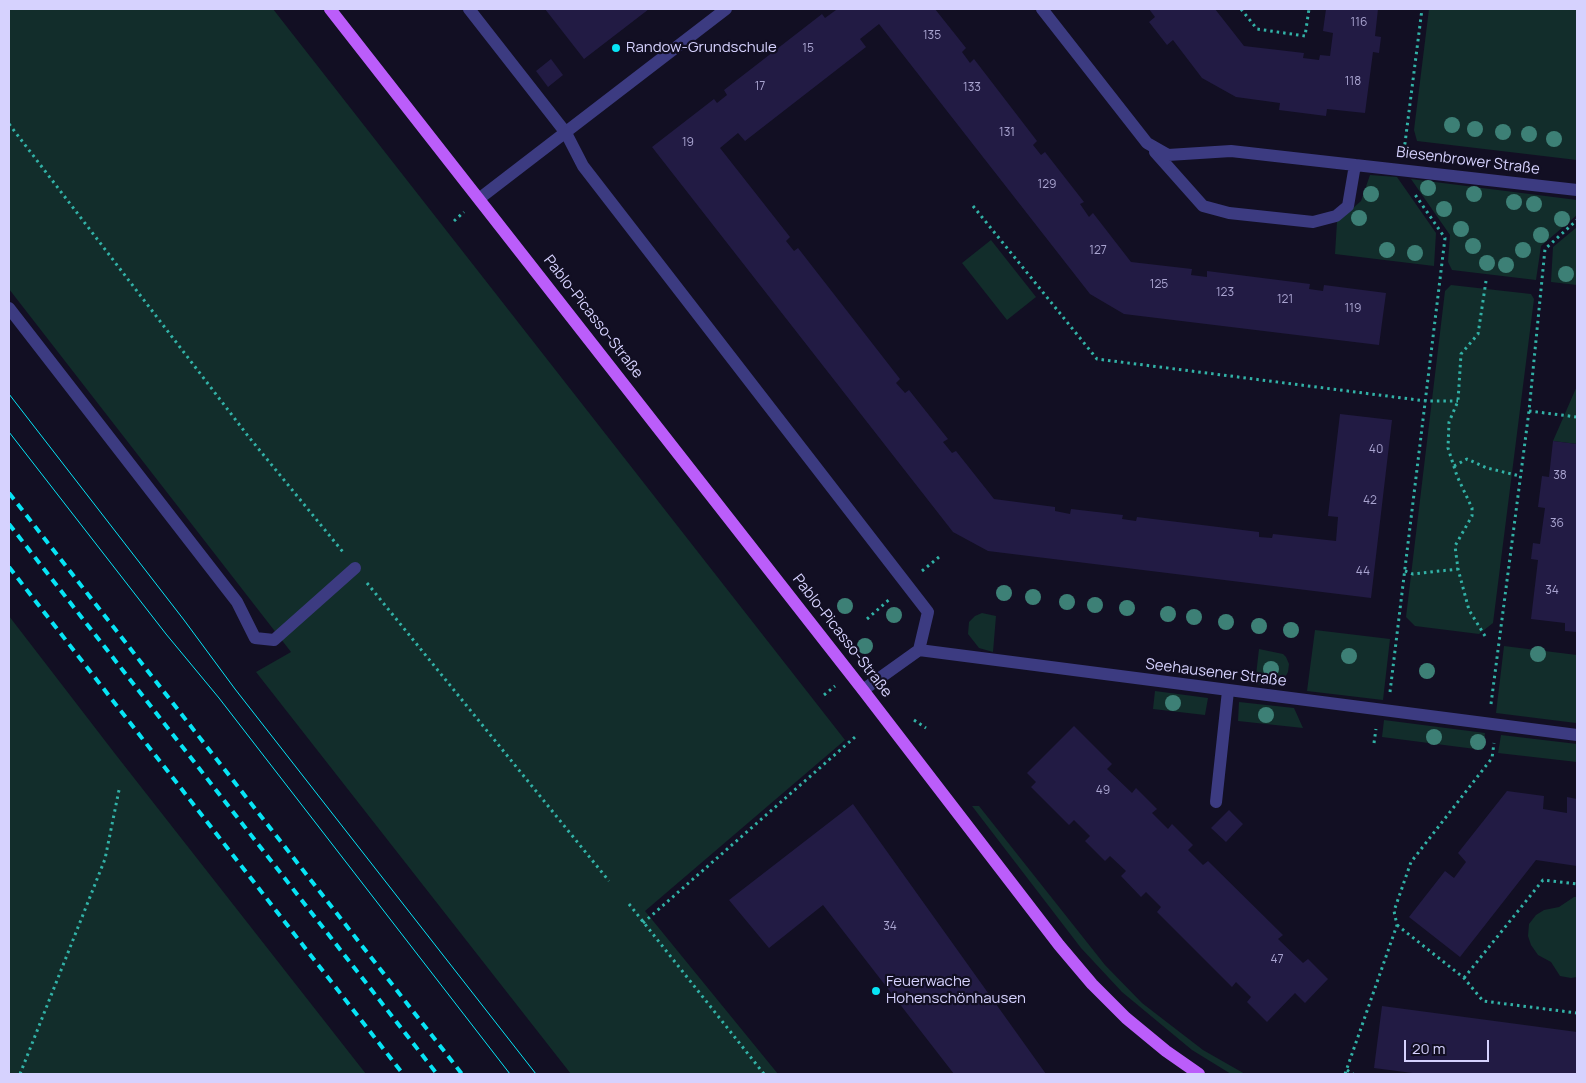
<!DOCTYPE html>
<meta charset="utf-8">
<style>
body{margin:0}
#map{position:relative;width:1586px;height:1083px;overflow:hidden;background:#120f23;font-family:Manrope,sans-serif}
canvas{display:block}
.frame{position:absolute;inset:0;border:10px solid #d6d2fe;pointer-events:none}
.scale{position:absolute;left:1404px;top:1040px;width:85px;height:22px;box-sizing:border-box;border:2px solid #d6d2fe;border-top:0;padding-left:6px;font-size:15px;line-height:18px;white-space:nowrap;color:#d6d2fe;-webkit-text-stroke:4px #120f23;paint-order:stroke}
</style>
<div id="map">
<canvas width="1586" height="1083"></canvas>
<div class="frame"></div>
<div class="scale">20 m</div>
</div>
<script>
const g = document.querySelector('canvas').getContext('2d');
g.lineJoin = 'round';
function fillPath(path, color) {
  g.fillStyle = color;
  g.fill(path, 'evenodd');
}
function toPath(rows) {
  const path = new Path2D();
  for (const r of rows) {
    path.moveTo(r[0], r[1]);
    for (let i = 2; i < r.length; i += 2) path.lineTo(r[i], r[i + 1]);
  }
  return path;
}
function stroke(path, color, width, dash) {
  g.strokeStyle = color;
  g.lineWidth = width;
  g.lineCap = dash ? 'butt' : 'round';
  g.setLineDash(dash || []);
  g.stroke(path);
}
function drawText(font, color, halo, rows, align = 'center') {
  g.font = font + ' Manrope,sans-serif';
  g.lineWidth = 4.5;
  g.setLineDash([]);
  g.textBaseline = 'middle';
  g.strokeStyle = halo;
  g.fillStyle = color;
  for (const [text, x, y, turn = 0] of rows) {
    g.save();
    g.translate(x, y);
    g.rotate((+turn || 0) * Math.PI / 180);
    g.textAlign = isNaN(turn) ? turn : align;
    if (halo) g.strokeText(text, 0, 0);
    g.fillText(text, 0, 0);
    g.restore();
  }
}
fillPath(toPath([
 [9,9,273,9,845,740,645,911,778,1074,571,1074,256,672,291,652,9,289],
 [1429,9,1577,9,1577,160,1417,141,1414,130],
 [1370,175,1397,177,1436,233,1434,266,1335,254,1337,222,1361,201],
 [1411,179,1577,200,1577,215,1541,246,1536,280,1452,270,1448,262,1450,235],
 [1577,227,1577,285,1551,282,1553,247],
 [991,240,1036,297,1007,320,962,263],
 [1451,285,1531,294,1534,299,1493,623,1479,634,1415,626,1406,617,1445,291],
 [1577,386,1577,444,1553,441],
 [982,613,996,616,993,652,979,648,968,634,969,622,975,616],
 [9,616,116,755,366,1074,9,1074],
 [1315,630,1390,639,1383,700,1307,691],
 [1504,646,1577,655,1576,723,1496,713],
 [1259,649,1283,654,1286,657,1289,664,1288,672,1282,683,1276,686,1255,684],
 [1155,691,1208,698,1205,715,1153,709],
 [1239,702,1294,708,1303,728,1238,721],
 [1384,720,1485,733,1483,750,1382,737],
 [1501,735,1577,744,1577,762,1498,753],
 [972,806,979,806,1105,965,1142,1003,1203,1050,1245,1074,1231,1074,1192,1050,1122,992,1081,948],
 [1574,897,1577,897,1577,977,1571,978,1560,976,1551,962,1538,955,1531,945,1528,936,1529,924,1536,915,1544,910,1559,907]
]), '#122d2b');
fillPath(toPath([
 [545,9,649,9,584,59],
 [835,9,935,9,966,48,962,52,970,63,974,59,1037,141,1033,145,1041,155,1045,152,1084,202,1080,204,1089,217,1093,213,1131,262,1192,269,1191,275,1207,277,1207,271,1310,284,1309,289,1323,291,1324,285,1386,293,1379,345,1124,314,1090,294,879,24,860,39,866,47,745,141,738,133,720,148,790,237,786,241,794,251,798,248,900,379,896,383,905,393,909,390,948,439,943,442,952,453,956,451,994,499,1055,507,1055,511,1070,514,1071,509,1123,515,1122,519,1136,521,1137,517,1259,532,1259,537,1272,538,1273,534,1336,541,1338,517,1328,516,1340,414,1392,420,1371,598,988,551,953,532,652,147,714,99,717,103,727,95,724,90,822,14,825,18,836,10],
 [1149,9,1215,9,1244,46,1304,53,1303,58,1319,60,1320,55,1330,56,1333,33,1323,31,1326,9,1378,9,1375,36,1381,37,1379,53,1373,52,1365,113,1327,109,1326,116,1279,110,1280,103,1236,97,1202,78,1173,40,1167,45,1149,22,1155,17],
 [551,59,563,75,548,87,536,71],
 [1553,441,1577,444,1577,632,1565,631,1565,623,1531,619,1538,560,1531,559,1533,543,1540,544,1545,508,1538,507,1542,476,1549,477],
 [1074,726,1112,764,1107,769,1132,793,1136,788,1157,809,1152,813,1168,829,1172,824,1193,845,1188,850,1203,865,1208,861,1283,935,1278,939,1303,963,1308,959,1328,979,1305,1003,1295,993,1267,1022,1247,1002,1251,997,1236,982,1232,987,1157,912,1161,907,1146,892,1141,897,1121,876,1126,871,1110,856,1105,861,1085,841,1090,836,1074,820,1069,825,1031,787,1036,782,1027,773],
 [1507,791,1544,796,1543,809,1567,813,1567,797,1577,799,1577,866,1536,860,1460,957,1409,917,1445,871,1454,878,1466,862,1458,853],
 [853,804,1046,1074,954,1074,823,905,769,948,729,900],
 [1229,810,1243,824,1226,842,1211,828],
 [1382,1006,1577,1032,1577,1074,1420,1074,1374,1068]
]), '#221b44');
stroke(toPath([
 [1241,9,1257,29,1305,36,1309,9],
 [9,124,248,436,343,552],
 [1404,151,1422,9],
 [973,206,1097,359,1426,401,1458,401],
 [454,221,464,212],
 [1529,411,1577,417],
 [1454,466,1467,459,1487,468,1520,476],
 [922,571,939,557],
 [1405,571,1413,574,1458,569],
 [367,583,609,881],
 [867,619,891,598],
 [1485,636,1469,610,1458,569,1455,546,1472,516,1472,508,1457,476,1448,448,1449,422,1458,401,1461,354,1478,334,1486,281],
 [1390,692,1445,238,1414,193],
 [824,695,835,686],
 [1491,704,1529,411,1545,249,1577,220],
 [914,720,926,728],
 [1374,743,1376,729],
 [629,904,764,1074],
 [643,923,855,737],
 [1397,925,1464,978,1483,1001,1577,1013],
 [1464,978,1543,880,1577,884],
 [1347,1070,1353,1074],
 [20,1074,105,859,119,790],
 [1345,1074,1397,925,1394,911,1411,862,1492,758,1494,743]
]), '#32b2a7', 3, [2.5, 4]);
stroke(toPath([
 [469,9,566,133,583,166,928,612,919,650],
 [1042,9,1147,143,1168,155,1231,151,1577,190],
 [1155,152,1203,206,1229,213,1313,222,1336,216,1348,206,1355,165],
 [480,198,726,9],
 [9,308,237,602,255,638,274,640,355,568],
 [863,690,919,650,1577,735],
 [1216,802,1228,691]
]), '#3c3b81', 12);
stroke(toPath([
 [330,9,863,690,1059,945,1092,984,1126,1018,1166,1051,1199,1074]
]), '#bb5dfa', 12);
stroke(toPath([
 [9,394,184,620,235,689,536,1074],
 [9,432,166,634,219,698,510,1074]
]), '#07e4f5', 1);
stroke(toPath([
 [9,493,462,1074],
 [9,524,437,1074],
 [9,567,403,1074]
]), '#07e4f5', 4, [8, 6]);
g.fillStyle = '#3d8076';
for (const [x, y] of [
 [1452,125],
 [1475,129],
 [1503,132],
 [1529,134],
 [1554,139],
 [1428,188],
 [1371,194],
 [1474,194],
 [1514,202],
 [1534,204],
 [1444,209],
 [1359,218],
 [1562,219],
 [1461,229],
 [1541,235],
 [1473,246],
 [1387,250],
 [1523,250],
 [1415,253],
 [1487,263],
 [1506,265],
 [1566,274],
 [1004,593],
 [1033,597],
 [1067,602],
 [1095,605],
 [845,606],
 [1127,608],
 [1168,614],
 [894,615],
 [1194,617],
 [1226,622],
 [1259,626],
 [1291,630],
 [865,646],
 [1538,654],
 [1349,656],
 [1271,669],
 [1427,671],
 [1173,703],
 [1266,715],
 [1434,737],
 [1478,742]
]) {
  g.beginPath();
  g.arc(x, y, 8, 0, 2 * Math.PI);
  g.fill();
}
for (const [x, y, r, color] of [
 [616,48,5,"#07e4f5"],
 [876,991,5,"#07e4f5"]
]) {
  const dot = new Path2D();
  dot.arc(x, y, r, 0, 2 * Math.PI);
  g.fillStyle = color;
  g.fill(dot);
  stroke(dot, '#120f23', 2);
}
drawText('12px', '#a9a4d0', null, [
 ["116",1359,23],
 ["135",932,36],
 ["15",808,49],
 ["118",1353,82],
 ["17",760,87],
 ["133",972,88],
 ["131",1007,133],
 ["19",688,143],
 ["129",1047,185],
 ["127",1098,251],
 ["125",1159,285],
 ["123",1225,293],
 ["121",1285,300],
 ["119",1353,309],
 ["40",1376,450],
 ["38",1560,476],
 ["42",1370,501],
 ["36",1557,524],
 ["44",1363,572],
 ["34",1552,591],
 ["49",1103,791],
 ["34",890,927],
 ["47",1277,960]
]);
drawText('15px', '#d6d2fe', '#120f23', [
 ["Randow-Grundschule",626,48],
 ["Feuerwache",886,982],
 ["Hohenschönhausen",886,999]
], 'left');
drawText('15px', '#d6d2fe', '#120f23', [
 ["Biesenbrower Straße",1468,161,7],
 ["Pablo-Picasso-Straße",593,317,52],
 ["Pablo-Picasso-Straße",842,636,52],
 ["Seehausener Straße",1216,673,7]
]);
</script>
